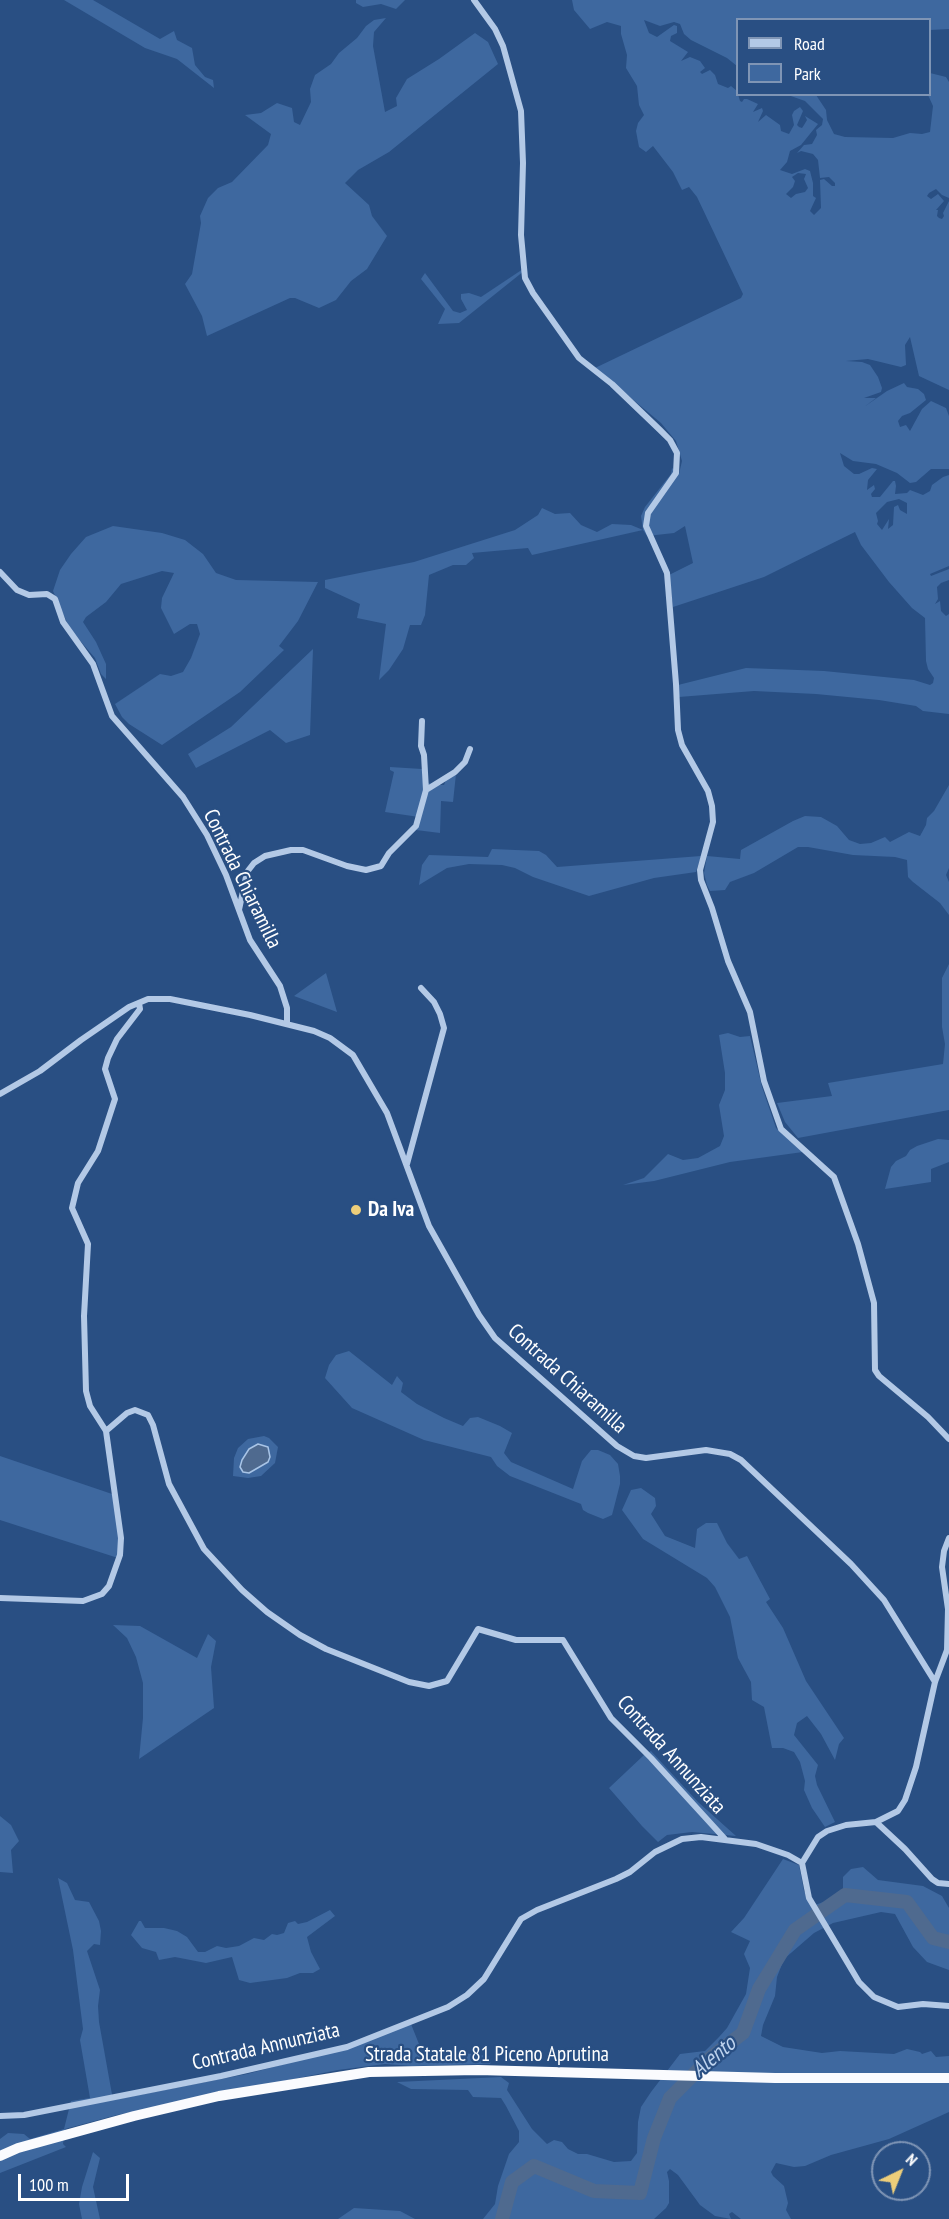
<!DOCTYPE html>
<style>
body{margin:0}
#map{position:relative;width:949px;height:2219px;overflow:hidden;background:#294f83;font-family:"PT Sans Narrow",sans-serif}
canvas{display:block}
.legend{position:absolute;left:736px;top:18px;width:195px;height:78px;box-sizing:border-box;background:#294f83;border:2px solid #7f95b5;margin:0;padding:8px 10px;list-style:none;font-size:18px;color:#fff}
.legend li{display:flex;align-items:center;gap:12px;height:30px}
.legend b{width:30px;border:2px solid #7f95b5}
.north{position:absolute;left:871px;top:2141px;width:60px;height:60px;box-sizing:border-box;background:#294f83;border:2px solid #7f95b5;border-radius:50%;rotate:43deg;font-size:16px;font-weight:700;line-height:24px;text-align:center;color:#fff}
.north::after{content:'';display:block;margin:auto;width:21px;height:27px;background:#edce7a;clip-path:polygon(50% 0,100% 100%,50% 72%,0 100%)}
.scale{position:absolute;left:18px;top:2174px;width:111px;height:27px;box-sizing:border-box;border:3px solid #fff;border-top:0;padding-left:8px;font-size:18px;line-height:21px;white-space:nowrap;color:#fff;-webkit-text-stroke:4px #294f83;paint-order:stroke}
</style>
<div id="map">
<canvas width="949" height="2219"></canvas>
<ul class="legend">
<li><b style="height:8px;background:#b3c9e6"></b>Road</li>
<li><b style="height:16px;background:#3e689f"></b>Park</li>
</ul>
<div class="north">N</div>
<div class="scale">100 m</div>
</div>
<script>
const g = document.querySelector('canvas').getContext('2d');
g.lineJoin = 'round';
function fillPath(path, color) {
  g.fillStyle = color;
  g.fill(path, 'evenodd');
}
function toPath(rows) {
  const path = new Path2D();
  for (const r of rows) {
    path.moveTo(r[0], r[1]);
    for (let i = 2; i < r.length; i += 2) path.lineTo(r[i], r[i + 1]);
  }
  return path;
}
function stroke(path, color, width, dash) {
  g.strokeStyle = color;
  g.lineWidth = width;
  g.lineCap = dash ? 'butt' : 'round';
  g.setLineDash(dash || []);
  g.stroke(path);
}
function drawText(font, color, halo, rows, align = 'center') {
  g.font = font + ' "PT Sans Narrow",sans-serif';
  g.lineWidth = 4.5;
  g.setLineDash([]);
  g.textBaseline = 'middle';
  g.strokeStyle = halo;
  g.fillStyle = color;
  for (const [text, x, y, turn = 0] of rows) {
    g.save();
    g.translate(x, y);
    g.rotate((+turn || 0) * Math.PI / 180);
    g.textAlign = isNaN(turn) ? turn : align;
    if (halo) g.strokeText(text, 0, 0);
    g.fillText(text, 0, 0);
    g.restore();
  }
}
fillPath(toPath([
 [64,0,93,0,160,39,174,31,177,40,192,48,195,65,205,77,213,80,214,88,177,59,145,48],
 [356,0,405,0,396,9,381,4,363,7,356,3],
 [572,0,949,0,949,29,930,30,930,20,738,20,737,66,727,58,691,40,684,34,680,24,674,22,660,26,644,20,649,33,657,37,674,25,677,26,677,33,671,36,670,41,688,52,681,61,690,57,700,61,705,68,700,72,702,74,710,70,715,75,718,84,728,88,731,86,737,91,740,101,742,102,744,99,747,99,758,104,753,112,762,108,763,111,758,122,766,115,780,125,781,131,789,134,794,125,792,115,794,111,800,107,803,111,797,125,799,127,802,128,804,125,807,120,805,116,818,124,801,145,790,151,787,162,780,170,792,174,805,169,810,171,813,183,813,196,816,198,810,211,814,215,821,208,820,180,824,179,832,186,835,186,835,183,829,177,820,178,818,160,813,154,801,151,797,153,804,145,812,144,817,135,816,130,822,125,823,119,805,101,788,95,816,95,826,110,827,120,834,134,845,137,893,138,910,133,922,134,930,132,933,106,928,95,930,94,930,73,946,77,949,82,949,198,942,195,936,189,929,193,927,196,931,199,938,194,944,201,936,210,938,210,937,216,939,218,942,219,944,216,943,213,949,201,949,390,919,376,910,337,905,345,906,365,901,367,868,359,846,361,862,362,870,365,878,377,882,388,881,392,864,398,876,398,864,407,887,391,904,383,907,387,918,389,924,394,926,400,910,413,902,416,898,421,900,427,906,425,910,431,922,409,931,401,946,408,949,416,949,469,931,469,916,482,910,483,897,473,876,464,853,461,840,453,844,466,854,474,859,474,872,468,877,469,868,480,867,490,874,485,875,489,871,494,872,497,880,497,893,481,895,481,896,486,895,494,907,493,910,490,923,495,930,491,932,485,943,477,949,475,949,566,930,574,931,576,949,569,949,580,941,583,937,587,938,599,935,604,940,601,941,611,946,616,949,614,949,714,923,711,916,706,879,700,816,694,754,691,679,697,678,685,746,668,824,671,914,680,930,685,933,683,934,678,928,669,926,661,925,618,912,608,889,582,861,545,855,532,764,577,673,607,669,575,693,563,685,526,674,533,647,536,643,530,532,555,528,548,472,553,474,558,466,565,453,565,429,575,425,615,421,625,410,625,403,649,389,670,379,680,386,624,357,618,360,604,325,588,325,580,414,562,515,530,538,515,542,508,555,514,570,513,581,525,597,532,612,524,631,525,643,530,641,516,645,507,671,474,672,468,679,474,682,461,676,441,661,423,595,368,741,298,743,294,697,197,689,187,682,190,673,172,653,146,646,152,639,147,636,131,638,123,644,115,639,105,637,86,626,68,627,55,621,34,621,26,607,22,590,29,574,10],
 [798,173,806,174,804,179,808,188,805,192,796,194,791,198,786,194,793,187,795,181,792,177],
 [899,499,907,503,907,514,900,510,898,505,894,507,893,525,888,529,889,519,882,530,877,524,878,521,876,513,887,502],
 [386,18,374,32,373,46,385,112,397,106,396,98,407,79,439,59,475,33,488,42,498,64,389,152,358,170,345,183,369,205,372,216,387,236,367,269,351,281,336,300,319,308,295,298,290,298,207,336,202,316,185,284,192,274,201,223,200,216,208,198,218,188,232,182,268,145,271,134,245,115,261,113,277,103,292,108,294,122,300,125,311,102,310,89,315,75,331,64,339,53,357,38,366,26,374,20],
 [523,269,524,271,459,323,438,324,445,309,421,279,425,273,453,311,460,313,467,310,461,299,461,294,469,293,481,297],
 [113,526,162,533,185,540,203,554,216,573,236,580,318,582,298,621,279,646,284,650,240,692,162,745,129,724,122,717,115,704,160,674,171,676,183,672,191,658,200,634,197,624,190,624,174,634,161,608,162,598,174,573,162,571,121,584,106,602,86,617,83,622,96,642,106,664,106,679,101,674,95,658,70,629,53,591,60,570,71,554,86,537],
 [313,649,310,735,286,743,270,730,196,768,188,754,231,727],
 [390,767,422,769,423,782,437,785,444,785,446,780,456,774,453,802,441,801,440,833,416,830,419,817,385,812,394,772,390,770],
 [949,785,949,868,946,875,949,882,949,915,940,903,913,882,908,877,907,860,895,857,853,855,808,847,798,847,754,873,730,882,725,890,710,891,707,885,704,873,707,856,740,859,741,850,793,821,805,816,821,817,837,826,849,840,860,844,871,843,885,837,890,842,909,832,920,836,926,825,927,818,934,811],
 [492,849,539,851,546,855,557,867,701,856,696,872,654,878,589,896,533,877,515,868,502,865,469,864,447,868,419,885,422,865,429,855,488,857],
 [949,964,949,1110,798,1138,785,1122,777,1103,832,1096,828,1083,943,1064,945,1044,942,1027,942,978],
 [326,973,337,1012,294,996],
 [728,1033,740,1037,750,1036,762,1087,776,1128,803,1152,730,1162,654,1181,623,1185,644,1178,668,1154,683,1160,698,1158,720,1146,724,1136,719,1105,725,1090,725,1073,719,1035],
 [938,1139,949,1140,949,1162,931,1169,931,1182,885,1189,891,1167,896,1161,906,1156,910,1150,917,1146],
 [349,1351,392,1385,397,1376,403,1383,401,1392,417,1404,444,1418,463,1426,470,1418,478,1417,500,1426,512,1433,504,1453,511,1462,573,1489,582,1461,591,1450,598,1450,610,1455,618,1464,620,1476,620,1484,612,1515,603,1519,588,1513,583,1510,581,1504,510,1476,497,1466,491,1457,424,1440,352,1408,325,1378,329,1365,336,1355],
 [264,1436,269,1438,278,1447,275,1463,261,1476,248,1478,233,1476,234,1458,238,1448,248,1439],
 [0,1456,115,1495,119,1542,118,1558,0,1520],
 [641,1488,655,1498,656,1506,651,1514,665,1536,695,1548,697,1529,706,1523,717,1523,727,1543,739,1559,747,1556,770,1599,766,1602,783,1628,806,1681,844,1738,839,1744,835,1760,821,1734,807,1716,797,1723,794,1735,818,1765,815,1776,817,1785,835,1822,825,1827,812,1808,804,1790,805,1781,800,1762,794,1752,783,1748,772,1748,764,1707,752,1700,751,1682,738,1658,730,1617,715,1587,707,1578,643,1539,622,1510,631,1490],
 [113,1625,140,1626,197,1658,208,1634,216,1641,211,1667,214,1708,139,1759,143,1718,143,1683,136,1657,127,1638],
 [651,1751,698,1802,736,1836,692,1832,667,1835,658,1842,642,1826,609,1788,644,1755],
 [0,1816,11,1825,19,1841,11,1850,13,1873,0,1872],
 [783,1859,799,1865,804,1891,812,1906,832,1899,843,1889,843,1877,851,1869,863,1867,878,1880,923,1886,942,1896,949,1908,949,1970,927,1962,913,1947,895,1914,881,1912,833,1923,814,1933,784,1959,777,1977,775,1996,763,2025,761,2036,783,2047,822,2053,840,2051,894,2054,907,2049,920,2052,922,2054,931,2051,936,2057,949,2056,949,2112,889,2139,831,2155,805,2166,794,2167,776,2163,771,2172,773,2176,784,2186,788,2203,786,2210,791,2219,741,2219,732,2212,729,2214,731,2219,715,2216,700,2205,678,2175,670,2169,667,2172,669,2181,669,2203,666,2208,654,2219,483,2219,495,2204,498,2186,509,2154,519,2142,519,2131,506,2106,501,2098,473,2097,468,2090,411,2089,397,2082,501,2077,509,2083,507,2090,532,2129,547,2144,554,2140,562,2142,568,2149,578,2154,587,2154,614,2162,631,2161,637,2153,638,2122,641,2107,651,2092,680,2054,705,2051,719,2037,727,2028,746,1994,750,1968,744,1954,750,1941,731,1932,744,1918],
 [58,1878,67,1883,75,1900,89,1902,99,1921,101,1931,100,1945,94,1944,87,1951,100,1990,98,2006,99,2022,113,2100,247,2074,353,2046,411,2024,423,2054,455,2052,489,2056,491,2062,490,2064,412,2066,385,2064,338,2070,117,2115,65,2129,63,2144,66,2147,0,2173,0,2139,8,2133,24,2134,30,2139,64,2129,71,2101,90,2098,80,2040,83,2029,73,1950],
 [330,1910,335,1916,307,1937,311,1952,320,1969,313,1973,300,1973,287,1978,250,1983,239,1980,232,1957,206,1963,175,1957,159,1960,156,1952,142,1948,131,1935,139,1921,141,1921,145,1928,164,1928,177,1931,187,1937,198,1952,205,1952,217,1946,226,1948,239,1946,254,1938,264,1940,272,1934,277,1935,284,1933,288,1923,295,1921,298,1924,307,1922],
 [93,2152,100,2158,93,2187,100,2219,82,2219,79,2204,82,2187],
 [354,2208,400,2211,415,2219,338,2219]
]), '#3e689f');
const water = toPath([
 [258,1444,268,1447,270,1457,268,1462,249,1473,243,1472,240,1467,242,1460,249,1449,258,1444]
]);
fillPath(water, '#4f6a8f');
stroke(water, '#a8c4e6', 1.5);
stroke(toPath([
 [502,2219,512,2182,534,2166,594,2191,640,2193,654,2138,670,2098,710,2058,743,2033,759,1989,795,1930,845,1895,907,1902,933,1938,949,1942]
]), '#4f6a8f', 14);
stroke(toPath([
 [474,0,495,29,503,46,521,111,523,163,521,235,525,278,533,293,579,358,612,384,660,430,670,440,677,453,676,473,648,513,646,526,667,573,676,684,678,730,682,745,708,791,712,806,713,822,700,870,701,880,712,908,728,961,750,1012,764,1081,781,1129,834,1177,858,1244,874,1303,875,1370,879,1376,928,1417,949,1439],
 [0,572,17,590,29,595,47,594,55,599,63,622,93,664,112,716,183,797,207,835,226,875,250,940,280,986,287,1008,287,1024],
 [426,790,455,772,465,762,470,749],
 [239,910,247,872,254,863,265,856,291,850,303,850,347,866,366,870,381,866,389,853,416,826,426,790,424,755,421,746,422,721],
 [139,1003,140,1009,117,1039,108,1058,105,1069,115,1099,98,1151,78,1183,72,1208,88,1244,84,1316,86,1391,90,1406,106,1431,127,1413,135,1410,148,1415,153,1425,169,1484,204,1549,242,1590,267,1612,300,1635,326,1649,409,1682,429,1686,447,1681,478,1629,516,1640,563,1640,611,1718,651,1758,725,1839],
 [0,1094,40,1071,81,1040,129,1007,148,999,170,999,250,1015,314,1031,330,1038,353,1055,387,1113,429,1226,479,1315,495,1338,617,1446,634,1456,646,1458,706,1450,730,1454,741,1460,851,1564,884,1600,935,1682],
 [407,1164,444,1028,440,1014,434,1002,421,988],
 [949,1538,944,1551,942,1567,948,1609,947,1650,935,1682,916,1767,905,1800,898,1811,876,1822,846,1825,827,1831,818,1837,802,1863,809,1898,859,1982,874,1997,898,2007,923,2004,949,2006],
 [0,1598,83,1601,102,1594,109,1586,120,1555,121,1538,106,1431],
 [876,1822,905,1849,932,1879,938,1883,949,1884],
 [0,2116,24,2115,221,2076,347,2047,448,2007,467,1995,484,1979,521,1919,537,1910,616,1879,630,1872,655,1852,682,1839,701,1837,756,1844,788,1855,802,1863]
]), '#b3c9e6', 6);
stroke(toPath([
 [0,2156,18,2148,134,2116,219,2096,369,2072,478,2070,775,2078,949,2078]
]), '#fafbfe', 10);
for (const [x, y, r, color] of [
 [356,1210,6,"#edce7a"]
]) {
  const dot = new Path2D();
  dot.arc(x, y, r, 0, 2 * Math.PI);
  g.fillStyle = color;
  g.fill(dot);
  stroke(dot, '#294f83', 2);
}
drawText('21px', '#fff', '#294f83', [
 ["Contrada Chiaramilla",242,879,64],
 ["Contrada Chiaramilla",567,1379,42],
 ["Contrada Annunziata",671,1755,48],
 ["Contrada Annunziata",266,2047,-13],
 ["Strada Statale 81 Piceno Aprutina",487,2055]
]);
drawText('bold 21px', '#fff', '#294f83', [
 ["Da Iva",368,1210]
], 'left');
drawText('italic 22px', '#bed3ee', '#294f83', [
 ["Alento",714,2057,-40]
]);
</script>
